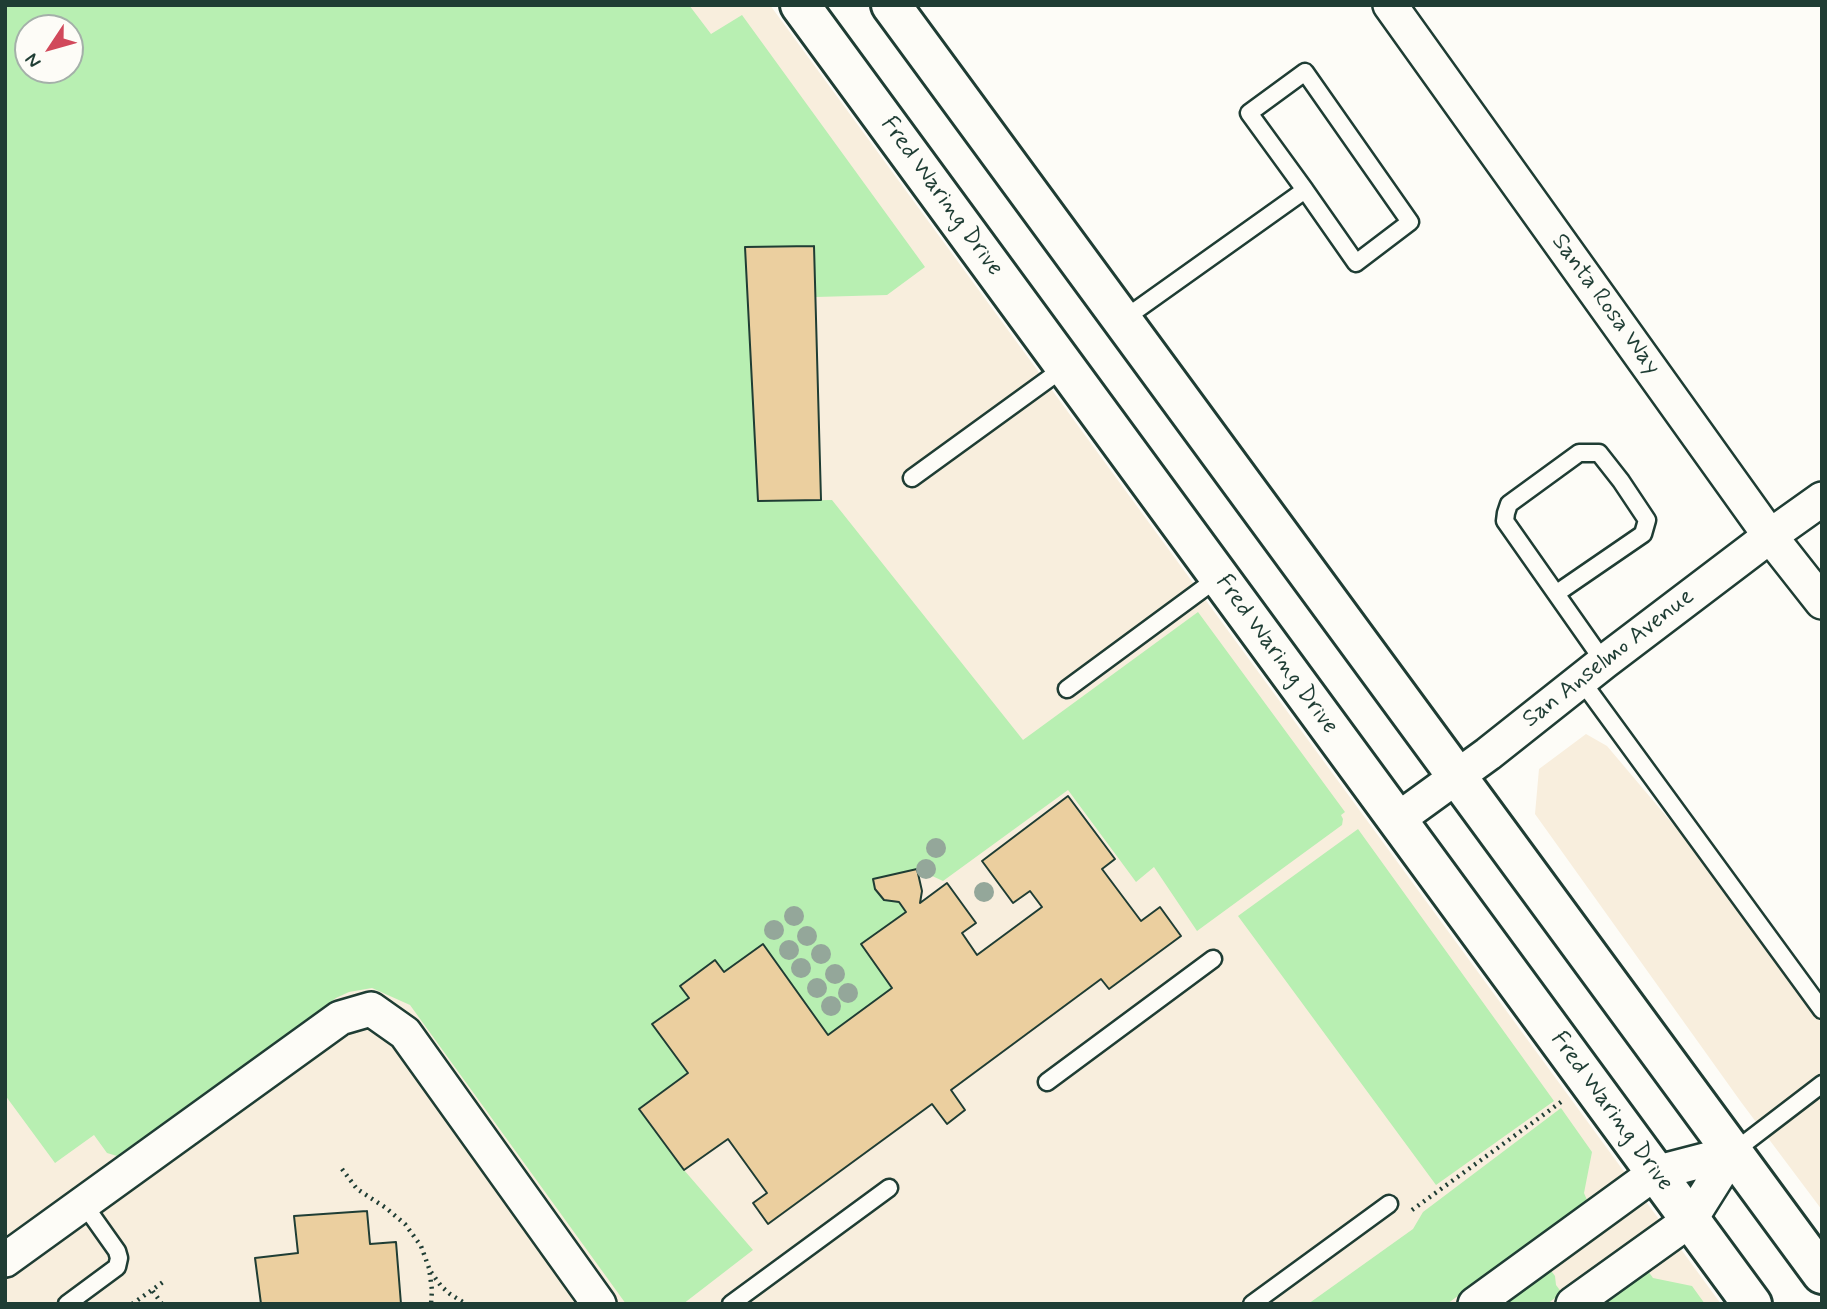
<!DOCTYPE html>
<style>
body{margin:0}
#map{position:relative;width:1827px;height:1309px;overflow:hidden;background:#fdfcf7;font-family:Mynerve,sans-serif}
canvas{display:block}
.frame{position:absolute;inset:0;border:7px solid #1f3d34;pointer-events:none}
.north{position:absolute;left:14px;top:14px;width:70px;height:70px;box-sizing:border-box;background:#fdfcf7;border:2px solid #a4b0a9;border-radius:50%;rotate:234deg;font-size:19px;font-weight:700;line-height:28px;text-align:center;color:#1f3d34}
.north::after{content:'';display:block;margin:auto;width:24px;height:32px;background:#d1495b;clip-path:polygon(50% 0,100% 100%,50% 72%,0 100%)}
</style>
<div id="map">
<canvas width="1827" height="1309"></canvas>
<div class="frame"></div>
<div class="north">N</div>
</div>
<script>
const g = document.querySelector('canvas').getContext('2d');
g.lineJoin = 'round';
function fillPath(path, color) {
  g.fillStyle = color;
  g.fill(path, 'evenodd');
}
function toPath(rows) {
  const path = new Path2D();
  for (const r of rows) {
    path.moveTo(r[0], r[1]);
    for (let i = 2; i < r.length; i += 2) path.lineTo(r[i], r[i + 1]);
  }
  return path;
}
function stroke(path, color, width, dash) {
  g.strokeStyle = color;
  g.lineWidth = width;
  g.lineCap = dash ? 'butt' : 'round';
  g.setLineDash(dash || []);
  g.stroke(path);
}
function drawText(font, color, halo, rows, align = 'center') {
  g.font = font + ' Mynerve,sans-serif';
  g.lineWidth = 5;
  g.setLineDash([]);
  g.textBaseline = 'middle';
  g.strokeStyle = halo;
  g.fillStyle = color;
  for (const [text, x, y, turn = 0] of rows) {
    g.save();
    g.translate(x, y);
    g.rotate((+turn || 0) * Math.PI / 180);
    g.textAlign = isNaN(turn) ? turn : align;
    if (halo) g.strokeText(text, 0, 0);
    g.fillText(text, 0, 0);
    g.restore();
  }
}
fillPath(toPath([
 [5,5,770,5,1721,1304,5,1304],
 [28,28,70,28,70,70,28,70],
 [1586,734,1607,746,1721,881,1822,1018,1822,1210,1741,1102,1535,814,1539,769]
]), '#f8eedd');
fillPath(toPath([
 [5,5,689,5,711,34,742,15,925,267,887,295,816,297,814,246,746,247,758,501,832,500,1023,740,1198,612,1345,812,1341,815,1343,819,1342,825,1197,931,1154,867,1136,882,1068,790,943,881,917,869,873,879,875,889,883,900,899,902,906,912,861,944,892,988,828,1035,763,944,724,972,715,960,680,985,689,998,653,1024,688,1073,639,1109,684,1170,753,1250,683,1304,626,1304,410,1005,372,988,349,992,336,998,117,1156,107,1153,94,1135,55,1163,5,1095],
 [28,28,70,28,70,70,28,70],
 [1358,829,1554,1101,1436,1185,1238,916],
 [1561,1108,1592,1152,1584,1193,1587,1200,1447,1304,1308,1304,1413,1229,1423,1212],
 [1549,1268,1555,1276,1556,1285,1562,1293,1547,1304,1500,1304],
 [1648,1271,1653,1278,1692,1286,1705,1304,1604,1304]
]), '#b8efb2');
const building = toPath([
 [814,246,821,500,758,501,745,247,814,246],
 [1068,796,1115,859,1102,869,1141,921,1160,907,1181,936,1109,989,1101,979,951,1090,965,1110,947,1124,932,1104,768,1224,753,1203,767,1193,728,1139,684,1170,639,1109,688,1073,652,1024,689,998,680,986,715,960,724,972,763,944,828,1035,892,988,861,944,906,912,899,902,884,900,875,889,873,879,917,869,922,891,920,903,947,883,976,923,962,933,977,955,1042,907,1030,891,1013,903,982,861,1068,796],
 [367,1211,370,1244,396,1242,401,1304,261,1304,255,1258,298,1253,294,1216,367,1211]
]);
fillPath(building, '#ebcf9f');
stroke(building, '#1f3d34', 2);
const lane = toPath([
 [1121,321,1305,190,1356,263,1410,222,1305,72,1249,113,1305,190],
 [912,478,1065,367],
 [1557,593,1643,534,1647,520,1621,481,1599,453,1579,453,1509,504,1506,513,1505,521,1604,662],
 [1581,680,1822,1010],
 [1067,689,1219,577],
 [1047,1082,1213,959],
 [1732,1153,1822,1084],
 [67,1304,117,1267,119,1258,117,1251,83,1203],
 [731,1304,889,1188],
 [1252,1304,1389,1204]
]);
const street = toPath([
 [1390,5,1770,536,1822,602],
 [1397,820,1488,754,1604,662,1770,536,1822,499],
 [5,1260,340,1018,371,1009,405,1033,599,1304],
 [1475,1304,1655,1173,1732,1153],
 [1573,1304,1690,1220,1732,1153]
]);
const secondary = toPath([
 [800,5,1752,1304],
 [891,5,1822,1274]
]);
stroke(lane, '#1f3d34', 21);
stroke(street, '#1f3d34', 38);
stroke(secondary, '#1f3d34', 44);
stroke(toPath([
 [342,1169,357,1189,386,1208,405,1224,421,1246,429,1268,432,1290,431,1304],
 [1412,1210,1561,1102],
 [431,1272,441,1286,450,1294,466,1304],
 [132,1304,152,1290],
 [162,1304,152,1290,163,1282]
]), '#1f3d34', 4.5, [2, 5]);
stroke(lane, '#fdfcf7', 16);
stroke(street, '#fdfcf7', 33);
stroke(secondary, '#fdfcf7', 38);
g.fillStyle = '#94a79a';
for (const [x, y] of [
 [936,848],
 [926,869],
 [984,892],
 [794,916],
 [774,930],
 [807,936],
 [789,950],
 [821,954],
 [801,968],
 [835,974],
 [817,988],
 [848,993],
 [831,1006]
]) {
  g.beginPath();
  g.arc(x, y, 10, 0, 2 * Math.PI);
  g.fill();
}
drawText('24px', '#1f3d34', '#fdfcf7', [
 ["Fred Waring Drive",941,197,54],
 ["Santa Rosa Way",1605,305,54],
 ["Fred Waring Drive",1276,655,54],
 ["San Anselmo Avenue",1609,659,-38],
 ["Fred Waring Drive",1611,1112,54]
]);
</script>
